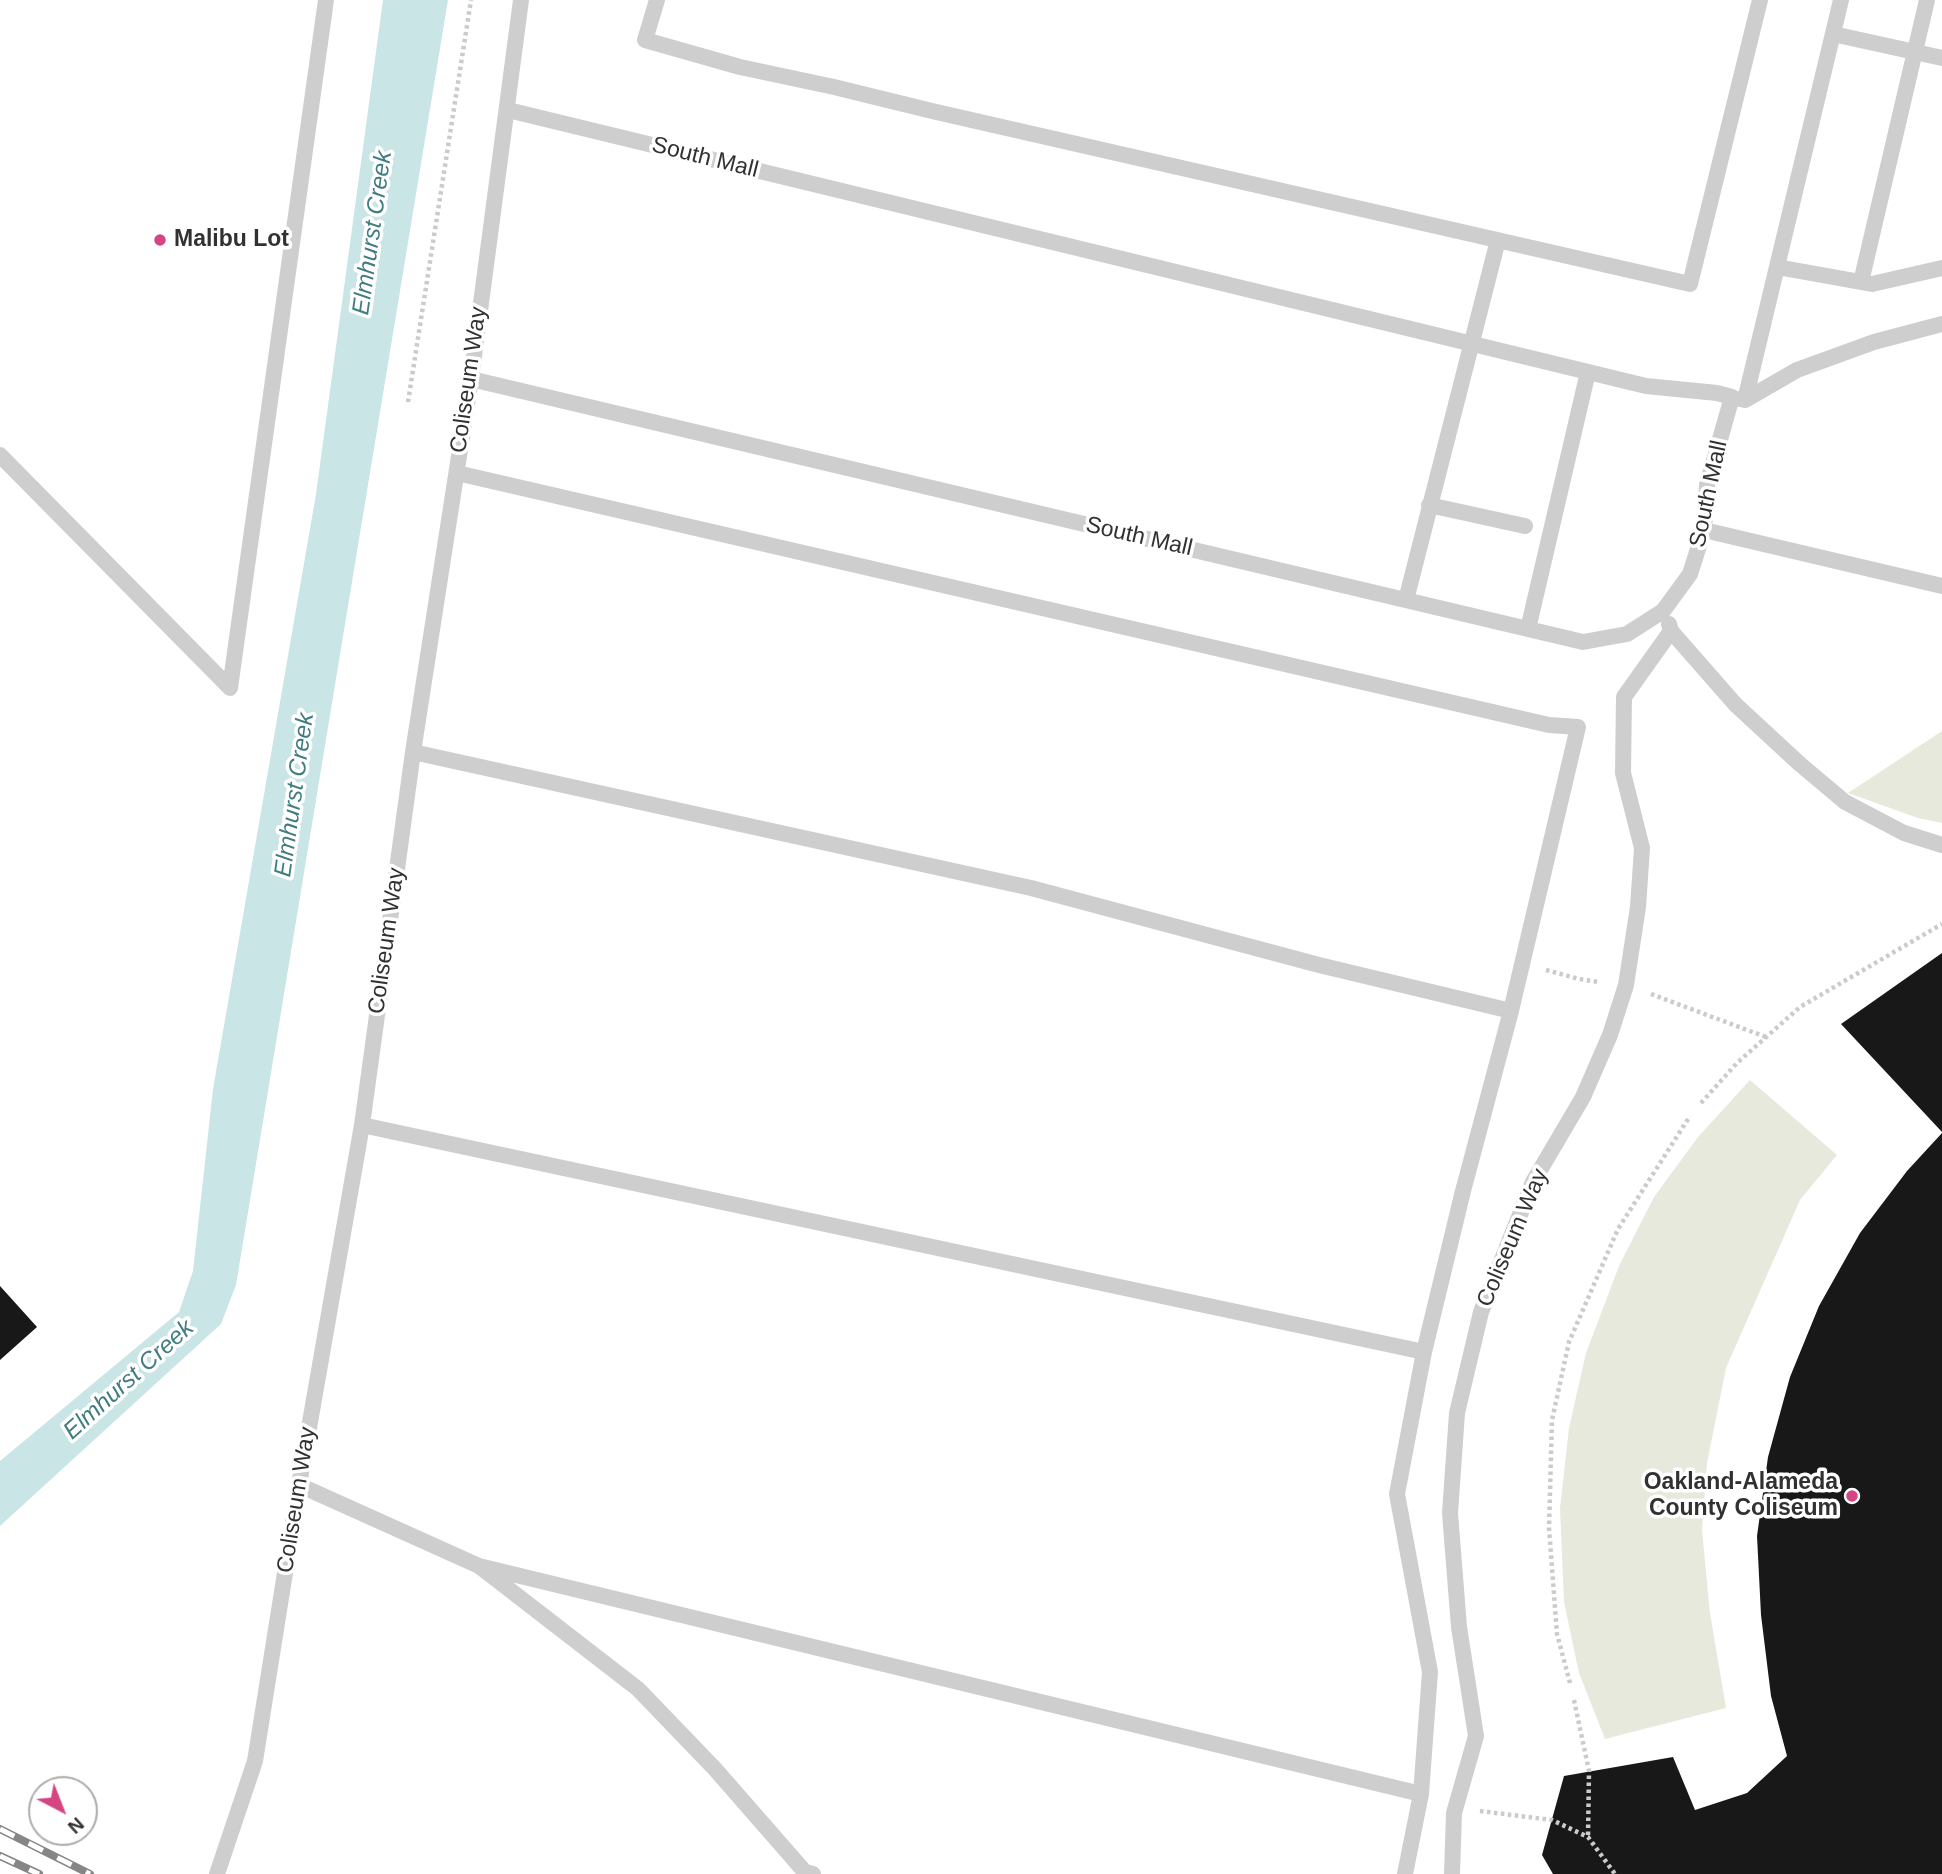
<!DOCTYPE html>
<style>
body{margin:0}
#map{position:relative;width:1942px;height:1874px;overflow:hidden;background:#fff;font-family:Arial,sans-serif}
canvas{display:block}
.north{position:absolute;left:28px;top:1776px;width:70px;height:70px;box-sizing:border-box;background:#fff;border:2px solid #adadad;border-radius:50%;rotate:138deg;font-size:19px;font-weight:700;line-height:28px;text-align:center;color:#313131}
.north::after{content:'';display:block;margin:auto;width:24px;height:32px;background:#d54582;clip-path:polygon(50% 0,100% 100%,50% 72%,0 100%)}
</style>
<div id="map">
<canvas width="1942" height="1874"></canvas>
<div class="north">N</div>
</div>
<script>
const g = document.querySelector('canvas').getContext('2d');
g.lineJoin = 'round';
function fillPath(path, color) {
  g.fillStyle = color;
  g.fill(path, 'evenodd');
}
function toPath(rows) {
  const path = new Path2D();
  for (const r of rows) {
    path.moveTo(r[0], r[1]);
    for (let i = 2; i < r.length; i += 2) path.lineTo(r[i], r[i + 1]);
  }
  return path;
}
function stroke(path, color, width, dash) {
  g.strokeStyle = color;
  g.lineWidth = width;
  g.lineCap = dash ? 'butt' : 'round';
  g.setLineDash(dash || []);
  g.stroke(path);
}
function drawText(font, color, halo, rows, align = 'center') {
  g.font = font + ' Arial,sans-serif';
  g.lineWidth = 7;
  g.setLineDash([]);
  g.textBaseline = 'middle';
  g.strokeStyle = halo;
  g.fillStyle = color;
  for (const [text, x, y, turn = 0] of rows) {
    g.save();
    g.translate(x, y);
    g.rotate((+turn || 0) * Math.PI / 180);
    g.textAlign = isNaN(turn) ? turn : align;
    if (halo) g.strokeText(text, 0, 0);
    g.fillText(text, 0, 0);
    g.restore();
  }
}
fillPath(toPath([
 [1942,731,1942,823,1918,818,1848,793],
 [1750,1080,1837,1155,1800,1200,1726,1368,1707,1463,1702,1530,1710,1613,1726,1708,1605,1739,1579,1673,1564,1602,1560,1508,1569,1428,1586,1353,1619,1266,1654,1197,1698,1137]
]), '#e8e9dd');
fillPath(toPath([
 [383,0,448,0,236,1285,221,1324,0,1526,0,1461,179,1312,193,1271,213,1089,316,494]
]), '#cae5e6');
fillPath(toPath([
 [1942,953,1942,1132,1841,1024],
 [1942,1133,1942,1874,1553,1874,1542,1855,1564,1776,1673,1757,1695,1810,1747,1793,1787,1756,1771,1696,1761,1615,1757,1536,1768,1457,1790,1377,1819,1306,1860,1233,1907,1171],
 [0,1286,37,1327,0,1360]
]), '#181818');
stroke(toPath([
 [408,402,471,0],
 [1546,970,1579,979,1599,982],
 [1651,994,1766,1037],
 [1701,1103,1737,1063,1800,1007,1942,924],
 [1570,1683,1557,1634,1549,1528,1552,1420,1569,1342,1618,1229,1690,1116],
 [1574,1700,1589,1771,1588,1837],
 [1480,1811,1552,1820,1588,1837,1615,1874]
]), '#cbcbcb', 4.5, [3.5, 3.5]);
stroke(toPath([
 [657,0,645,40,740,67,834,87,932,111,1690,284,1760,0],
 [1833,34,1942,58],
 [1777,267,1872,284,1942,268],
 [1861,282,1927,0],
 [471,379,1583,642,1627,634,1663,611,1690,574,1704,530,1707,485,1732,397,1717,393,1646,386,508,110],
 [1740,399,1745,400,1797,370,1874,342,1942,324],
 [1745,400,1841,0],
 [0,455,230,688,326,0],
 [457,473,1549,725,1578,727,1511,1011,1463,1191,1424,1352,1397,1494,1430,1672,1421,1794,479,1566],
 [1429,505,1525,526],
 [1704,530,1942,586],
 [1406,600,1498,240],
 [1669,624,1671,631,1735,704,1801,765,1845,802,1904,833,1942,845],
 [1528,629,1588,372],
 [413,752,1031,888,1319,965,1511,1011],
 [362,1125,1424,1352],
 [299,1485,479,1566,638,1689,715,1769,805,1872,813,1874],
 [217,1874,255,1761,299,1485,362,1125,413,752,471,379,521,0],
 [1405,1874,1421,1794],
 [1452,1874,1454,1813,1476,1736,1459,1627,1450,1513,1457,1413,1481,1312,1533,1182,1583,1097,1610,1035,1626,985,1638,907,1642,848,1623,773,1624,697,1671,631]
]), '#cecece', 16);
const rail = toPath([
 [0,1829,90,1874],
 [0,1856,39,1874]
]);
stroke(rail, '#868686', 8);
stroke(rail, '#fff', 5, [16]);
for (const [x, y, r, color] of [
 [160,240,7,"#d54582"],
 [1852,1496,7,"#d54582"]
]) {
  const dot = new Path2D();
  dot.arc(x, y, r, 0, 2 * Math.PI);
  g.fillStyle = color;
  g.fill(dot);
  stroke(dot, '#fff', 2.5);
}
drawText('23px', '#313131', '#fff', [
 ["South Mall",705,158,14],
 ["Coliseum Way",469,380,-82],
 ["South Mall",1709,494,-78],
 ["South Mall",1139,537,13],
 ["Coliseum Way",387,941,-82],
 ["Coliseum Way",1513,1238,-67],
 ["Coliseum Way",297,1500,-81]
]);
drawText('bold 23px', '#313131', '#fff', [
 ["Malibu Lot",174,240],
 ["Oakland-Alameda",1838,1483,"right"],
 ["County Coliseum",1838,1509,"right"]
], 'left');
drawText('italic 24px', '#417d80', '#fff', [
 ["Elmhurst Creek",373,233,-82],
 ["Elmhurst Creek",295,795,-82],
 ["Elmhurst Creek",129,1380,-42]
]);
</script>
